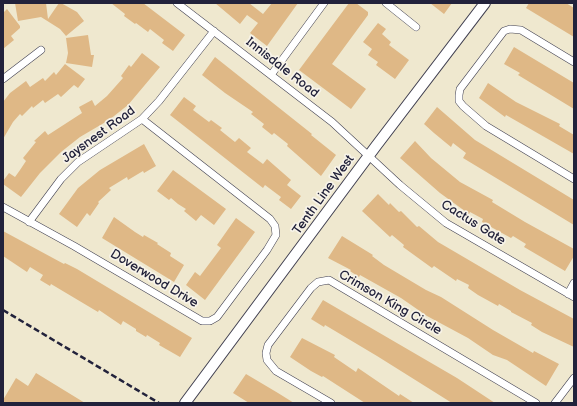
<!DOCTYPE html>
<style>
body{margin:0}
#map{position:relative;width:577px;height:406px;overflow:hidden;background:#efe8cf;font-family:"Balsamiq Sans",sans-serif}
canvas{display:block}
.frame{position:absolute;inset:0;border:4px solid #22223b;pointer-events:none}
</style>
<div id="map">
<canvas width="577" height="406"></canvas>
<div class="frame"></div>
</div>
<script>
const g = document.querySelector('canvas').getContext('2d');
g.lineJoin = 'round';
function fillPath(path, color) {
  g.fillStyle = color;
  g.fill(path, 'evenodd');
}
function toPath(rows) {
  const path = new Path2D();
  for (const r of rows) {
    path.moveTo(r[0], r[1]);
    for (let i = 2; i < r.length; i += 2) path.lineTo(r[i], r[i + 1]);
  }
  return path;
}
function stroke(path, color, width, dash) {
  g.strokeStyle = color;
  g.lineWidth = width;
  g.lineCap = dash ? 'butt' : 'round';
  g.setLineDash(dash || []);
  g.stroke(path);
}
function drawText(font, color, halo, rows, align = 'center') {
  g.font = font + ' "Balsamiq Sans",sans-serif';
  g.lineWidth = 3.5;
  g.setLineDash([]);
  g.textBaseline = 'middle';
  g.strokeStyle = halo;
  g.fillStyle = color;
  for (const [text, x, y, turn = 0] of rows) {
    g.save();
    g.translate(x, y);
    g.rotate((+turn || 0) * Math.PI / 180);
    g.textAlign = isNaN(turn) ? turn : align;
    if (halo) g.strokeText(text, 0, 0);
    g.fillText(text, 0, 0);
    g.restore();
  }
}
fillPath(toPath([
 [15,3,46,3,48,19,59,3,61,3,77,12,84,21,66,36,60,29,41,17,18,21],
 [111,3,143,3,185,35,173,51,162,43,164,40,150,29,148,32,136,23,135,24,124,16,125,14],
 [215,3,249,3,263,14,272,3,298,3,267,46,250,33,258,23,247,15,240,24],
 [349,3,356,3,368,12,368,15,332,64,366,89,351,109,299,70],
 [430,3,452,3,444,14],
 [529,3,566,3,574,8,574,37,526,8],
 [7,9,20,26,20,28,11,36,14,40,3,49,3,13],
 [378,23,386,29,382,34,391,42,389,45,409,60,395,79,376,65,378,62,368,55,372,49,363,42],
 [88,35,91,55,94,55,92,67,66,63,68,53,66,38],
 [514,47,574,83,574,109,518,75,520,73,504,64],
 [142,53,160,67,128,105,109,120,80,137,61,152,40,173,21,197,3,184,3,181,9,173,15,177,20,170,26,161,23,158,36,142,34,141,45,131,48,135,82,113,79,107,92,100,95,106,107,96,123,78,121,76,129,65,131,67],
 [215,57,312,134,311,135,336,155,321,176,287,146,288,144,274,133,272,135,262,127,264,124,251,114,253,112,225,93,202,75],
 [65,64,85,79,78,88,74,85,61,97,58,94,45,103,43,100,33,108,32,106,22,116,20,114,13,122,3,139,3,102,10,93,26,81,30,87,43,78,45,81,54,72,56,75],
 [488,83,516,102,560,124,559,126,574,135,574,154,506,115,505,117,479,98],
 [184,97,196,106,193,110,209,122,211,120,222,128,220,130,235,142,239,138,251,148,247,152,263,164,267,159,291,180,287,185,301,196,291,209,279,200,281,197,265,185,263,188,170,115],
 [437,107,475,140,574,200,574,225,463,158,466,153,453,143,451,147,434,133,424,124],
 [415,141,431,158,460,182,493,200,492,202,525,222,574,249,574,256,565,271,524,247,526,244,513,236,511,238,482,222,483,219,470,212,469,214,440,193,400,158],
 [144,144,156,166,144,173,143,171,128,180,127,177,109,188,111,190,98,202,99,203,90,216,87,213,77,227,59,214,78,188,100,170],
 [173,170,226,209,214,225,201,215,196,221,184,211,186,209,178,204,171,198,169,200,157,191],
 [378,194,389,205,390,203,399,212,401,211,417,227,419,226,438,242,520,290,574,319,574,347,542,332,531,325,532,323,511,312,511,311,499,304,498,306,478,295,468,288,469,285,457,279,456,281,434,266,432,268,403,247,404,245,392,235,390,237,362,211],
 [114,217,135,232,143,237,144,235,158,243,157,244,171,253,170,256,184,265,174,282,102,238],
 [236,218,255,232,205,300,186,285,195,272,200,276,221,248,217,245],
 [3,231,64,264,65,263,77,269,192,338,180,357,159,345,160,343,147,335,146,337,136,331,136,329,123,321,121,325,99,310,98,312,51,284,50,286,40,280,43,275,30,267,27,272,3,256],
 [342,236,373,255,372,256,384,265,426,290,441,297,493,330,533,353,534,351,559,364,546,386,507,360,493,355,468,338,427,316,401,298,360,275,359,277,350,271,351,270,328,258],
 [323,300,457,378,495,403,452,403,377,356,325,325,324,327,311,319],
 [302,338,335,355,334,357,356,372,358,368,399,396,400,394,414,403,365,403,323,376,322,377,311,371,290,357],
 [36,373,85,403,3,403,3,400,16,378,28,386],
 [246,374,278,393,294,403,249,403,233,393]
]), '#dfb886');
const street = toPath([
 [177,3,332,122,400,185,446,223,574,297],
 [386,3,416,27],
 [574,62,521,30,510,29,504,31,460,89,459,95,459,101,463,106,486,126,574,179],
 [271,75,324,3],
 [3,79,41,50],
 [3,207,74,246,202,321,210,321,217,317,267,250,276,235,275,226,270,219,142,119],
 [29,222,61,179,78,162,142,119,159,101,214,31],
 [568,294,574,283],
 [331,403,276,371,267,360,266,353,268,345,311,288,318,282,329,280,536,403],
 [555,403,574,378]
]);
const secondary = toPath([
 [185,403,376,146,485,3]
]);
stroke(street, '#414051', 8);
stroke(secondary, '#414051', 12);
stroke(street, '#fff', 7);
stroke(secondary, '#fff', 10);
stroke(toPath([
 [3,310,159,403]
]), '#22223b', 2.5, [6, 3]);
drawText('13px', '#22223b', '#f7f3e8', [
 ["Innisdale Road",282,68,38],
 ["Jaysnest Road",99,135,-36],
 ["Tenth Line West",324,195,-54],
 ["Cactus Gate",473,223,32],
 ["Doverwood Drive",154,279,31],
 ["Crimson King Circle",390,303,30]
]);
</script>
